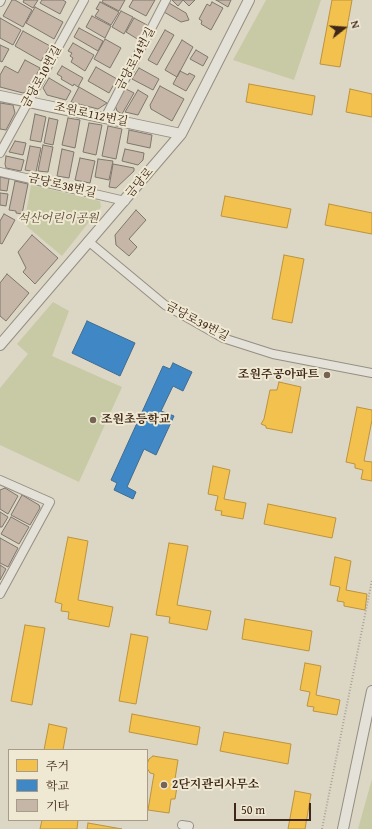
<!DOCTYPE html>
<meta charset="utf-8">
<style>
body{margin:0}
#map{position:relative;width:372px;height:829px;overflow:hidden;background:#dcd6c4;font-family:"Gentium Book Plus","Noto Serif KR",serif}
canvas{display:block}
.legend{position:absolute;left:8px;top:749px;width:140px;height:72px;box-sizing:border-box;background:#efe8d2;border:1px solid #a89b88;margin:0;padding:5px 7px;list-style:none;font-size:12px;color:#3e2718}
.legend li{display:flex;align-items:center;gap:8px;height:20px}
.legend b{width:20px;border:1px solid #a89b88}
.north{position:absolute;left:324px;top:8px;width:40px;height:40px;-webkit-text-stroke:3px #efe8d2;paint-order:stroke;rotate:73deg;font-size:11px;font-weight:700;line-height:16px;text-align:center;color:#3e2718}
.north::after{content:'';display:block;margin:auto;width:14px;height:18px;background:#3e2718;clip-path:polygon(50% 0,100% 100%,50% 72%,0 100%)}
.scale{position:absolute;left:234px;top:803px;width:77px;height:18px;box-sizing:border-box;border:2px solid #3e2718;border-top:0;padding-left:5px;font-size:12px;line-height:14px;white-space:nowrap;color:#3e2718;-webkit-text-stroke:3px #efe8d2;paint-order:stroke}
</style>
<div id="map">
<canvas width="372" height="829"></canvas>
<ul class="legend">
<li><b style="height:11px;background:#f2c14e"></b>주거</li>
<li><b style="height:11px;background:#3f88c5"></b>학교</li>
<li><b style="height:11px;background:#c5b6a8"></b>기타</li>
</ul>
<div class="north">N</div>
<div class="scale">50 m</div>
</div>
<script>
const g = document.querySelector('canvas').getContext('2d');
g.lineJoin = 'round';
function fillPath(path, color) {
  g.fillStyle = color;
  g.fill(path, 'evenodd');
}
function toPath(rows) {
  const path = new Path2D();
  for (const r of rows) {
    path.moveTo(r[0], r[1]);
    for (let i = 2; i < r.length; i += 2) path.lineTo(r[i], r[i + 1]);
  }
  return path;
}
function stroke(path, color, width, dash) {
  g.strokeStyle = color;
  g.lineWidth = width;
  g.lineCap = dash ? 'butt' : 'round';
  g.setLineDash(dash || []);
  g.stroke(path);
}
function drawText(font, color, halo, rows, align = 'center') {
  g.font = font + ' "Gentium Book Plus","Noto Serif KR",serif';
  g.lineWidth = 4;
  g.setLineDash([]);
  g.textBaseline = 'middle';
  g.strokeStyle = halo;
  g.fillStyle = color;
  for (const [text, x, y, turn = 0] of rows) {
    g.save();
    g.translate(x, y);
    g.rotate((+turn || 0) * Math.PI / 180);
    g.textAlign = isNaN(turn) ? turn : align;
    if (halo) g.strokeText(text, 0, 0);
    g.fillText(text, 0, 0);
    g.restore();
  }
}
fillPath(toPath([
 [266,0,321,0,294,80,233,60],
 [31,185,100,201,101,207,62,256,24,224],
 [53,302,69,311,52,356,122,387,79,482,0,445,0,388,28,354,17,344],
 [372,779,372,829,358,829]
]), '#c8caa6');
const homes = toPath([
 [332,0,352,0,340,67,320,64,332,0],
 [249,84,315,96,312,115,246,102,249,84],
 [350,89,372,94,372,117,346,112,350,89],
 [225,196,291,209,287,228,221,216,225,196],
 [329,204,372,213,372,234,325,225,329,204],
 [284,255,304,259,292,323,272,319,284,255],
 [279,382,301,387,292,433,266,428,266,426,261,424,264,419,270,390,277,390,279,382],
 [357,407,372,410,372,420,364,461,372,462,372,481,361,479,363,470,355,468,355,464,346,462,357,407],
 [213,466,230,470,224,499,246,503,243,519,221,515,222,511,215,510,218,496,208,494,213,466],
 [268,504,336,518,332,538,264,524,268,504],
 [68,537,88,541,78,600,113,607,109,627,68,619,69,612,61,611,62,604,55,602,68,537],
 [169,543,188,546,177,605,211,611,207,630,169,623,170,617,156,615,169,543],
 [335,557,351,561,346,590,367,594,365,610,344,606,344,602,337,601,340,587,330,585,335,557],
 [245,619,312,631,309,651,242,639,245,619],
 [25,625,45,628,32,705,11,701,25,625],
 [131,634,148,637,136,704,119,701,131,634],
 [305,663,321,666,316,695,340,700,337,715,313,711,314,707,307,706,310,692,300,690,305,663],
 [132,714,200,727,197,745,129,732,132,714],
 [49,724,67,728,63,750,44,750,49,724],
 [224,732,291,744,288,764,220,751,224,732],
 [153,756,178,760,175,779,177,780,178,782,176,786,177,787,175,799,171,799,169,813,148,810,154,774,150,773,147,768,147,764,149,759,153,756],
 [295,791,311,794,305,829,288,829,295,791],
 [42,820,78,820,77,829,40,829,42,820],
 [88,823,122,829,87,829,88,823]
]);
fillPath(homes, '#f2c14e');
stroke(homes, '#bc933e', 1);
const schools = toPath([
 [87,321,135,343,120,376,72,353,87,321],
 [173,363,192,372,183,391,173,386,161,411,174,416,156,455,144,449,127,487,136,492,133,499,114,490,117,483,111,480,163,366,170,369,173,363]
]);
fillPath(schools, '#3f88c5');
stroke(schools, '#3f6b91', 1);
const building = toPath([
 [12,0,15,0,32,10,23,27,3,16,12,0],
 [24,0,38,0,33,8,23,2,24,0],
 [42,0,63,0,66,2,60,14,40,3,42,0],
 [103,0,125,0,119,11,102,2,103,0],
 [133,0,155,0,146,16,129,7,133,0],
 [172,0,195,0,189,6,183,0,178,6,172,0],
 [216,0,231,0,228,7,216,0],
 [100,2,119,12,111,25,95,16,99,10,96,9,100,2],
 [212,2,223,8,211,30,201,24,202,21,199,19,207,4,210,6,212,2],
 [169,3,186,13,189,20,181,22,164,12,169,3],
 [35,7,63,22,54,39,26,23,35,7],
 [121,11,133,17,124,34,112,27,121,11],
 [92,16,111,26,105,38,86,27,92,16],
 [0,18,21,30,13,45,0,38,0,18],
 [134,18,147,25,139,40,126,32,134,18],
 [79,28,103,41,98,51,74,37,79,28],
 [165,30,174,35,157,65,148,60,165,30],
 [23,31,50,46,41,61,15,46,23,31],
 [105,39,121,48,110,68,94,59,105,39],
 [182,40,193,47,177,77,165,70,182,40],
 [73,43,94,55,85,71,71,62,73,58,70,56,72,53,68,51,73,43],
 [0,45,9,49,2,62,0,61,0,45],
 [196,50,208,57,203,66,190,59,196,50],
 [25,60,40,68,28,91,23,93,0,87,0,75,5,66,18,73,25,60],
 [62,66,83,78,78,87,74,84,73,86,61,79,62,77,57,74,62,66],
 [96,67,117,79,109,93,88,81,96,67],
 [139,68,159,79,153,90,132,79,139,68],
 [180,71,188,75,189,73,195,76,186,91,173,84,180,71],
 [49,78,71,91,66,100,47,95,43,88,49,78],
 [160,86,184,99,172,121,151,109,150,105,160,86],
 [79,87,107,103,98,109,71,102,79,87],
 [124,88,134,93,122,114,117,111,115,105,124,88],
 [138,90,148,96,138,115,125,112,138,90],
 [0,103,13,105,15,113,6,130,0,129,0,103],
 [35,114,46,117,41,142,30,140,35,114],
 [49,118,58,120,53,145,44,143,49,118],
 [68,118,80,120,75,148,62,145,68,118],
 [89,123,102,125,96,155,83,152,89,123],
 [108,126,122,129,116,159,102,156,108,126],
 [129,130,152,135,150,148,127,143,129,130],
 [15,141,26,143,23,155,9,152,15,141],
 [43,145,53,147,48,172,38,171,43,145],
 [30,146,41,148,36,172,25,170,30,146],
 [62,149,74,152,69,178,57,176,62,149],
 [125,149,144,153,143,160,138,165,122,161,125,149],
 [6,156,24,160,21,171,6,168,5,164,6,156],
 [80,158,95,161,90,183,75,180,80,158],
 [98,159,113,161,109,180,95,177,98,159],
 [113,164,134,168,134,171,116,188,109,187,113,164],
 [0,177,9,179,7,191,0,190,0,177],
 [15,181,28,184,22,214,16,213,16,211,9,210,15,181],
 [0,193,8,194,6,206,0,205,0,193],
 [136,210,146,220,129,239,137,247,129,256,116,245,115,235,136,210],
 [4,214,15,220,2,244,0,243,0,221,4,214],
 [32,235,58,258,35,284,23,272,26,268,18,252,32,235],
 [7,274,29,293,6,321,0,316,0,283,7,274],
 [5,488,18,496,8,514,0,509,0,490,5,488],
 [22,495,39,505,40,508,30,525,11,515,22,495],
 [0,512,8,517,2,527,0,527,0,512],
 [11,517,29,527,19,544,1,534,11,517],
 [0,538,18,548,8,567,0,563,0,538],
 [0,565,6,569,0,580,0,565]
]);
fillPath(building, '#c5b6a8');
stroke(building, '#7e776c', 1);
const minor = toPath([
 [0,2,1,0],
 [105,118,166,0],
 [0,153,84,0],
 [0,172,125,201],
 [88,241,165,305,223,338,273,354,372,373],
 [0,480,50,502,0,594],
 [182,825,189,826]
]);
const tertiary = toPath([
 [0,96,181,134],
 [0,345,181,134,249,0],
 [343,829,372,691]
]);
stroke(minor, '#958e83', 10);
stroke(tertiary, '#958e83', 12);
stroke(toPath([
 [322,829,372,580]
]), '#a7a29a', 2, [1, 2]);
stroke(minor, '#e4e1d8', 8);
stroke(tertiary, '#e4e1d8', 10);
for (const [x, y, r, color] of [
 [327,375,4,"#756454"],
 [93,420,4,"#756454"],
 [164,785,4,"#756454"]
]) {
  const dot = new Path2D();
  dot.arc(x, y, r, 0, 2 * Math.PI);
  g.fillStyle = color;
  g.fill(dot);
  stroke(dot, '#efe8d2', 1.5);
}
drawText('12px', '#3e2718', '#efe8d2', [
 ["금당로14번길",136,59,-62],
 ["금당로10번길",42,77,-61],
 ["조원로112번길",91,115,12],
 ["금당로",140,183,-50],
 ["금당로38번길",62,186,13],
 ["금당로39번길",197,322,28]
]);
drawText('italic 12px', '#5c4d36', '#efe8d2', [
 ["석산어린이공원",58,219]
]);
drawText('bold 12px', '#3e2718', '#efe8d2', [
 ["조원주공아파트",319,375,"right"],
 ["조원초등학교",101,420],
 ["2단지관리사무소",172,785]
], 'left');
</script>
